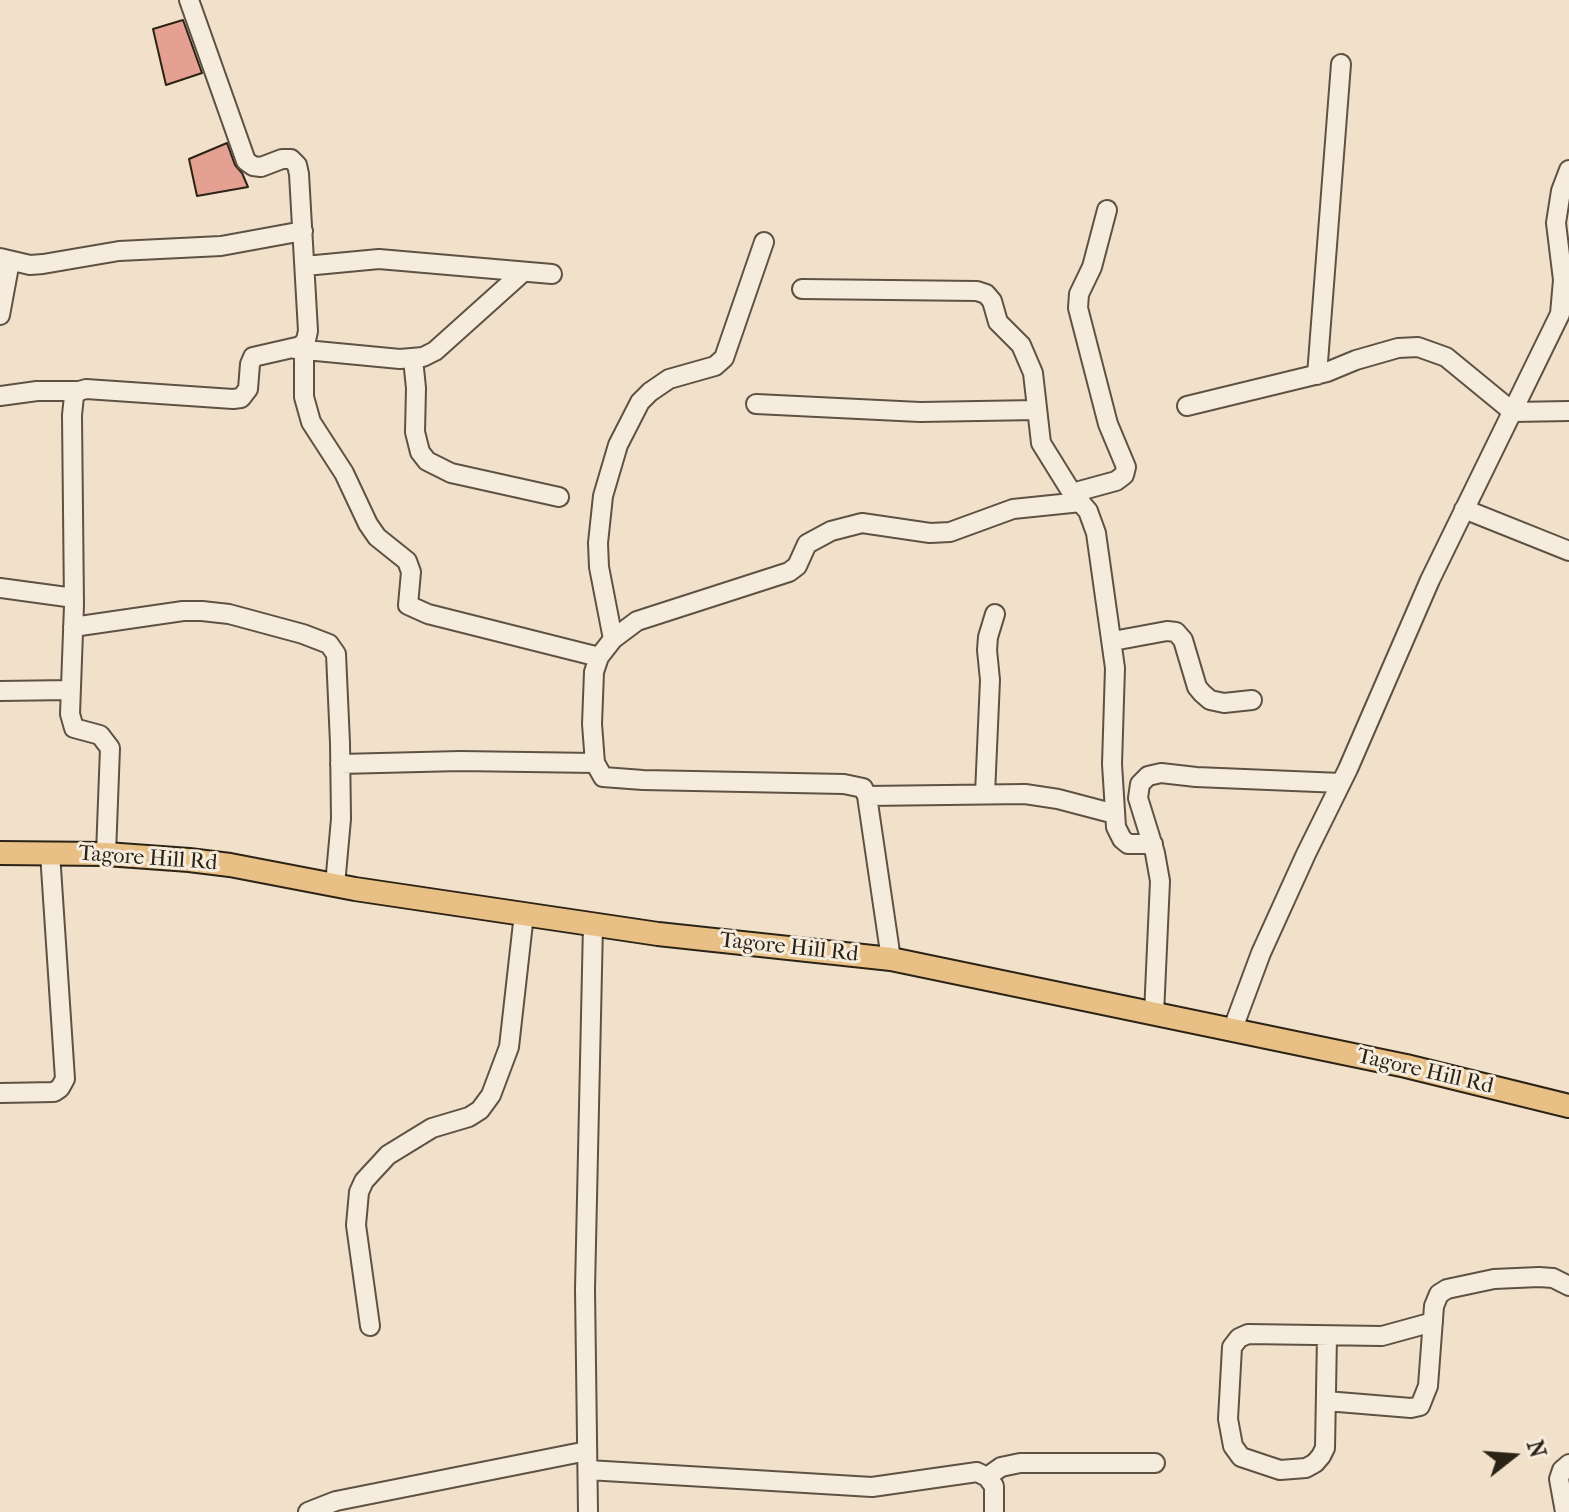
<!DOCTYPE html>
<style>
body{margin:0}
#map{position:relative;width:1569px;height:1512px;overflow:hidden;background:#f1e1ca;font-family:"IM FELL French Canon",serif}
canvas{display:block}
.north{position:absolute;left:1473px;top:1416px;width:80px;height:80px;-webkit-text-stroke:6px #f6ecdd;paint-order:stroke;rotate:73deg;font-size:22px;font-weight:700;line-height:32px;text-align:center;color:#2c2317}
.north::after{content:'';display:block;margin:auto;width:28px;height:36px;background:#2c2317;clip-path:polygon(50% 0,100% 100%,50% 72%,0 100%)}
</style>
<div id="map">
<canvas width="1569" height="1512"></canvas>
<div class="north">N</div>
</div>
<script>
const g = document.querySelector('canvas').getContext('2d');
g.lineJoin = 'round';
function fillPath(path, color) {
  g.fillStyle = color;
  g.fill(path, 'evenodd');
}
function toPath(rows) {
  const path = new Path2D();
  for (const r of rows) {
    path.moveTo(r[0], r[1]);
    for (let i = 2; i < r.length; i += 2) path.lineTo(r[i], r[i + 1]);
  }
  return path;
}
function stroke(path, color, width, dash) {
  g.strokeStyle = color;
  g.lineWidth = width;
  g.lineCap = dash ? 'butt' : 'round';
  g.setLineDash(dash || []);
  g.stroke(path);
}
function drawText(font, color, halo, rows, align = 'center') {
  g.font = font + ' "IM FELL French Canon",serif';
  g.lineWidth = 6;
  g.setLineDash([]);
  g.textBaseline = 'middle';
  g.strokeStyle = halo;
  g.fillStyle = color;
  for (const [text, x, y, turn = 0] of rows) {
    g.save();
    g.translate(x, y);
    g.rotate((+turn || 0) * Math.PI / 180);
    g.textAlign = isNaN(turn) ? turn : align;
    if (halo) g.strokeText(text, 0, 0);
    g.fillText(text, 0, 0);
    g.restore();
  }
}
const building = toPath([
 [183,20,202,73,166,85,153,29,183,20],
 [227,143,235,165,242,173,248,187,197,196,189,159,227,143]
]);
fillPath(building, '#e4a192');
stroke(building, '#2c2317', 2);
const minor = toPath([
 [0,258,30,265,43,264,119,251,221,246,303,231],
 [305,266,379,259,552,274],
 [802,289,977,291,986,294,992,301,998,322,1021,345,1033,373,1041,443,1072,493,1088,511,1096,533,1115,668,1112,764,1116,827,1122,839,1128,844,1153,844],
 [0,315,10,261],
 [295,349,400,359,423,357,435,351,523,272],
 [304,350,304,397,311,422,344,473,368,524,377,537,407,561,411,572,408,605,428,614,599,657],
 [413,359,416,388,415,432,420,452,427,461,451,473,559,497],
 [1317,375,1341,64],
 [0,396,37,391,79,391],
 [756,404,920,412,1037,410],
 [1187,406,1327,372,1356,360,1398,348,1418,347,1446,357,1513,412,1569,411],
 [1072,493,1116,481,1124,475,1126,467,1108,424,1078,308,1079,294,1092,267,1107,210],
 [1464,509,1569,551],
 [0,588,74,598],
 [73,627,183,611,202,611,229,614,303,634,329,644,336,654,340,743,341,819,335,885],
 [613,639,599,567,598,543,603,496,618,445,640,402,650,392,669,379,715,366,724,358,764,242],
 [1113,641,1167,631,1176,632,1183,640,1197,687,1202,693,1210,700,1224,703,1252,700],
 [0,691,70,690],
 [340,764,460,761,595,763],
 [985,794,990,680,987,650,988,637,995,614],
 [867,796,1025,794,1058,799,1115,814],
 [106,854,110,748,100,735,74,728,70,714,74,605,72,415,74,396,79,391,86,389,233,399,241,398,248,389,250,364,253,357,301,346,306,340,308,331,299,174,297,165,291,159,282,159,261,167,253,166,246,161,189,0],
 [891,959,867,796,863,788,844,784,643,780,603,777,595,763,592,724,594,672,599,657,613,639,637,621,789,572,797,566,807,544,831,531,862,523,930,533,950,532,1013,509,1081,502],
 [1154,1014,1160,881,1155,853,1138,798,1140,784,1148,776,1161,773,1196,777,1341,783],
 [1232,1031,1261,953,1306,854,1348,769,1430,580,1560,314,1563,280,1556,223,1561,191,1569,170],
 [0,1093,54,1092,60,1088,65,1079,50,853],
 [370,1326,356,1225,359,1192,364,1181,388,1155,432,1128,469,1117,480,1110,491,1095,509,1047,524,914],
 [1327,1336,1325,1448,1321,1456,1315,1463,1306,1468,1280,1470,1241,1457,1233,1446,1228,1419,1232,1347,1239,1338,1248,1334,1382,1336,1433,1322],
 [1326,1401,1411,1408,1420,1406,1428,1386,1434,1306,1439,1294,1447,1289,1494,1279,1539,1277,1553,1278,1569,1286],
 [588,1470,872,1487,977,1472,987,1477,994,1486,994,1512],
 [987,1477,1001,1467,1020,1463,1155,1463],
 [308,1512,336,1501,587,1451],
 [588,1512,585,1289,593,925],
 [1565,1512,1559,1479,1562,1470,1569,1464]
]);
const major = toPath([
 [0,853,106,854,189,860,230,865,355,889,658,934,891,959,1406,1066,1569,1106]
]);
stroke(minor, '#5d5244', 22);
stroke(major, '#2c2317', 26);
stroke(minor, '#f6ecdd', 18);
stroke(major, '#e8c085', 22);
drawText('22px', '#2c2317', '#f6ecdd', [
 ["Tagore Hill Rd",148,859,4],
 ["Tagore Hill Rd",789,948,6],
 ["Tagore Hill Rd",1425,1072,13]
]);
</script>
